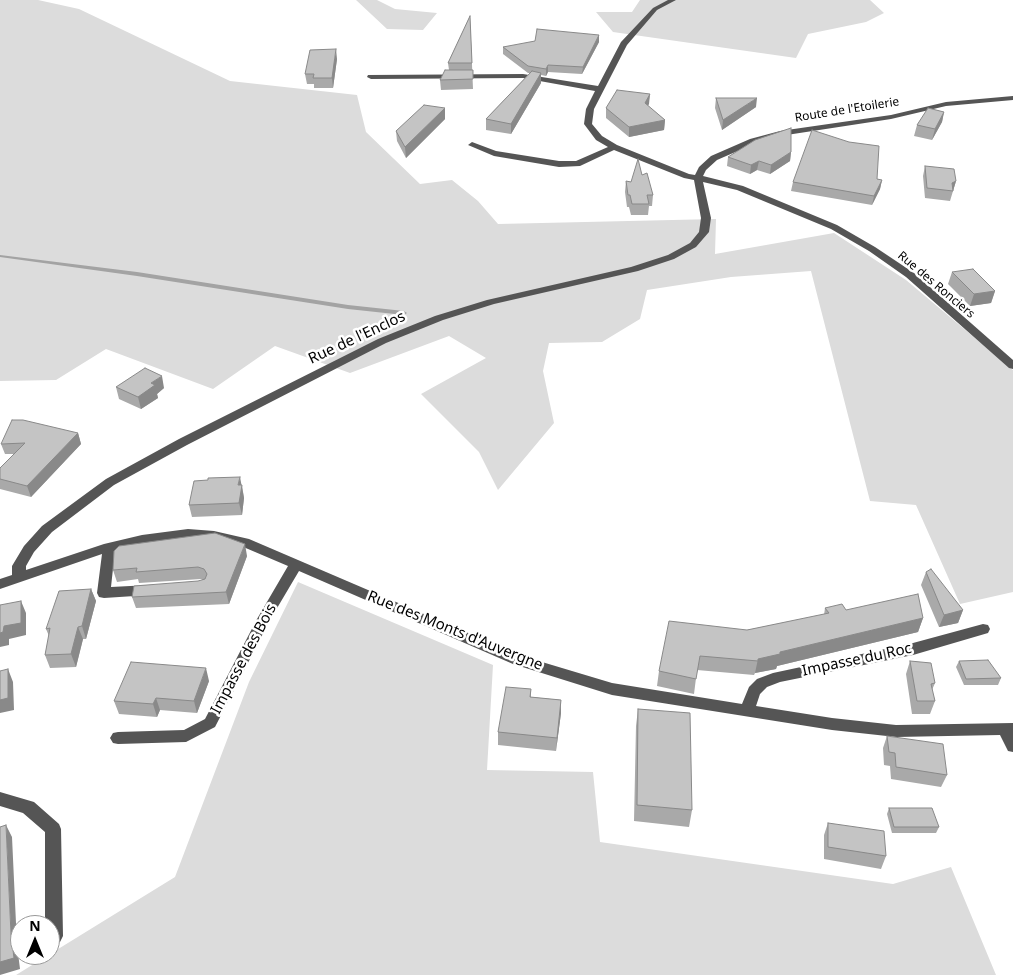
<!DOCTYPE html>
<style>
body{margin:0}
#map{position:relative;width:1013px;height:975px;overflow:hidden;background:#fff;font-family:"Noto Sans",sans-serif}
canvas{display:block}
.north{position:absolute;left:10px;top:915px;width:50px;height:50px;box-sizing:border-box;background:#fff;border:1px solid #999;border-radius:50%;rotate:0deg;font-size:14px;font-weight:700;line-height:20px;text-align:center;color:#000}
.north::after{content:'';display:block;margin:auto;width:18px;height:22px;background:#000;clip-path:polygon(50% 0,100% 100%,50% 72%,0 100%)}
</style>
<div id="map">
<canvas width="1013" height="975"></canvas>
<div class="north">N</div>
</div>
<script>
const g = document.querySelector('canvas').getContext('2d');
g.lineJoin = 'round';
function fillPath(path, color) {
  g.fillStyle = color;
  g.fill(path, 'evenodd');
}
function toPath(rows) {
  const path = new Path2D();
  for (const r of rows) {
    path.moveTo(r[0], r[1]);
    for (let i = 2; i < r.length; i += 2) path.lineTo(r[i], r[i + 1]);
  }
  return path;
}
function stroke(path, color, width, dash) {
  g.strokeStyle = color;
  g.lineWidth = width;
  g.lineCap = dash ? 'butt' : 'round';
  g.setLineDash(dash || []);
  g.stroke(path);
}
function drawText(font, color, halo, rows, align = 'center') {
  g.font = font + ' "Noto Sans",sans-serif';
  g.lineWidth = 5;
  g.setLineDash([]);
  g.textBaseline = 'middle';
  g.strokeStyle = halo;
  g.fillStyle = color;
  for (const [text, x, y, turn = 0] of rows) {
    g.save();
    g.translate(x, y);
    g.rotate((+turn || 0) * Math.PI / 180);
    g.textAlign = isNaN(turn) ? turn : align;
    if (halo) g.strokeText(text, 0, 0);
    g.fillText(text, 0, 0);
    g.restore();
  }
}
fillPath(toPath([
 [0,0,38,0,79,9,230,81,357,95,366,132,420,184,452,180,478,201,498,224,716,219,715,254,834,233,906,280,1013,370,1013,592,960,604,916,505,870,501,811,271,731,277,647,290,640,319,602,342,549,343,543,371,554,423,498,490,479,452,421,394,486,358,449,336,350,373,275,346,213,389,106,349,56,380,0,381],
 [356,0,377,0,395,9,437,13,423,30,387,29],
 [640,0,870,0,884,13,866,22,808,34,796,58,613,32,596,12,632,12],
 [298,582,493,665,487,770,593,772,600,842,893,884,951,867,996,975,16,975,175,877,249,682]
]), '#dcdcdc');
fillPath(toPath([
 [0,255,137,272,348,305,404,311,407,313,404,315,348,309,137,276,0,257,0,255]
]), '#a3a3a3');
fillPath(toPath([
 [668,0,676,0,657,10,627,45,594,109,592,124,602,136,617,145,689,174,695,175,699,167,711,156,750,139,780,131,891,115,946,102,1013,96,1013,100,946,106,891,119,780,136,756,143,717,160,706,170,703,176,743,186,837,225,875,247,914,273,1013,360,1013,369,1009,368,906,277,869,251,831,229,737,190,703,182,711,218,709,232,696,247,674,259,638,271,494,304,443,320,386,343,187,445,114,485,52,532,34,552,26,566,26,570,104,544,142,535,188,529,214,531,249,539,522,656,612,683,742,704,749,687,757,679,773,673,913,643,983,624,988,625,990,629,988,633,913,655,780,682,767,687,760,694,756,706,832,718,896,725,1013,723,1013,752,1008,751,1000,735,896,737,832,730,612,695,513,664,299,571,270,620,215,727,186,742,118,744,113,743,110,738,113,733,118,732,184,730,205,719,257,619,288,566,241,546,214,541,188,539,115,550,111,587,150,585,155,586,157,590,155,594,150,595,104,598,99,597,97,593,102,554,0,589,0,579,12,575,12,566,24,546,42,526,106,479,179,439,378,339,435,316,487,300,631,267,668,255,690,243,699,232,701,218,694,180,684,178,614,150,580,166,559,167,494,156,468,145,472,142,496,151,559,161,576,161,608,147,596,140,584,124,586,109,595,91,523,78,371,79,367,77,368,75,523,74,598,86,621,42,653,8,668,0],
 [0,792,34,802,59,824,61,829,63,936,60,942,54,944,50,943,50,925,45,925,45,832,23,813,0,806,0,792]
]), '#555');
fillPath(toPath([
 [470,16,473,89,441,90,440,80,449,70,448,63],
 [599,35,599,42,582,74,548,72,546,76,541,75,541,83,511,134,486,130,486,119,530,73,528,73,503,54,503,47],
 [337,59,333,88,314,88,314,84,307,84,305,74],
 [650,94,648,106,665,120,664,130,629,137,606,118,606,108],
 [716,98,756,107,722,130,715,108],
 [445,108,445,119,406,158,397,141,396,131],
 [944,112,942,122,932,140,914,136,917,125],
 [849,142,877,179,882,180,880,189,872,205,791,191,793,182],
 [791,152,790,161,770,174,757,170,750,174,727,166,728,157],
 [925,166,956,181,950,201,925,198,923,176],
 [642,175,653,195,652,206,649,206,648,215,631,215,629,207,627,207,625,192,626,181,631,182],
 [952,272,995,291,991,303,970,306,948,284],
 [116,387,164,388,157,394,158,398,141,409,119,399],
 [78,433,81,444,31,497,0,489,0,468,14,454,5,454,1,444],
 [242,485,244,498,242,515,192,517,189,505],
 [247,556,229,604,136,608,132,597,203,580,201,579,139,583,138,579,117,582,113,570],
 [926,572,963,610,958,623,939,627,921,585],
 [91,589,96,601,86,639,83,639,76,667,50,668,45,655,49,636,46,629],
 [825,608,923,618,918,632,777,666,776,669,755,673,754,675,697,670,694,694,657,686,659,671,747,630,824,615],
 [910,661,935,683,932,690,935,701,930,714,912,714,906,674],
 [959,661,1001,678,998,685,964,685,956,667],
 [209,681,197,713,160,710,157,717,119,714,114,701],
 [531,689,531,697,561,700,561,713,556,751,498,745,498,732],
 [638,709,692,810,689,827,634,821,636,726],
 [887,736,947,775,941,787,891,779,890,766,884,765,883,748],
 [889,808,939,827,936,833,892,833,887,814],
 [828,823,886,856,881,869,824,859,824,835]
]), '#a9a9a9');
fillPath(toPath([
 [599,35,599,42,582,74,583,67],
 [336,49,337,59,333,88,332,78],
 [548,65,548,72,546,76,546,69],
 [541,73,541,83,511,134,511,124],
 [650,94,649,104,644,113,645,103],
 [757,98,756,107,722,130,723,120],
 [445,108,445,119,406,158,405,147],
 [944,112,942,122,932,140,935,129],
 [665,120,664,130,629,137,629,127],
 [791,152,790,161,770,174,771,165],
 [759,161,757,170,750,174,751,165],
 [882,180,880,189,872,205,874,196],
 [956,181,953,191,952,183],
 [995,291,991,303,970,306,974,294],
 [162,376,164,388,157,394,158,398,141,409,138,397,151,383],
 [78,433,81,444,31,497,27,486],
 [240,477,244,498,242,515,239,503,238,485],
 [245,544,247,556,229,604,226,592],
 [91,589,96,601,86,639,82,626],
 [21,601,26,613,26,635,9,639,9,645,0,647,0,633,4,626],
 [963,610,958,623,939,627,944,615],
 [923,618,918,632,777,666,776,669,755,673,758,659,780,652],
 [78,627,83,639,76,667,71,654],
 [206,668,209,681,197,713,194,701],
 [8,669,13,682,14,710,0,713,0,700],
 [156,698,160,710,157,717,153,704],
 [561,700,561,713,556,751,557,738],
 [6,825,12,837,17,945,20,969,0,975,0,962,11,934]
]), '#898989');
const building = toPath([
 [470,16,472,63,448,63,470,16],
 [537,29,599,35,583,67,548,65,546,69,528,66,503,47,535,41,537,29],
 [336,49,332,78,313,78,314,74,305,74,310,50,336,49],
 [445,70,473,70,473,79,440,80,445,70],
 [532,71,541,73,511,124,486,119,532,71],
 [617,90,650,94,645,103,665,120,629,127,606,108,617,90],
 [716,98,757,98,723,120,716,98],
 [424,105,445,108,405,147,396,131,424,105],
 [928,108,944,112,935,129,917,125,928,108],
 [791,128,791,152,771,165,759,161,751,165,728,157,755,140,791,128],
 [812,130,849,142,879,146,877,179,882,180,874,196,793,182,812,130],
 [638,159,642,175,647,173,653,195,647,195,649,204,632,204,630,195,628,195,626,181,631,182,638,159],
 [925,166,954,169,956,181,952,183,953,191,927,188,925,166],
 [973,269,995,291,974,294,952,272,973,269],
 [145,368,162,376,151,383,155,385,138,397,116,387,145,368],
 [12,420,23,420,78,433,27,486,0,479,0,468,25,443,1,444,12,420],
 [240,477,238,485,242,485,239,503,189,505,194,481,208,480,208,478,240,477],
 [215,533,245,544,226,592,132,597,134,586,198,581,205,579,207,574,204,569,198,567,136,572,137,568,113,570,114,551,119,546,215,533],
 [931,569,963,610,944,615,926,572,931,569],
 [91,589,82,626,78,627,71,654,45,655,50,628,46,629,59,591,91,589],
 [918,594,923,618,780,652,780,654,758,659,758,661,700,656,696,679,659,671,669,621,747,630,829,613,825,608,842,604,846,610,918,594],
 [21,601,21,623,4,626,3,632,0,633,0,605,21,601],
 [988,660,1001,678,966,679,959,661,988,660],
 [910,661,931,663,935,683,931,684,935,701,917,701,910,661],
 [131,662,206,668,194,701,156,698,153,704,114,701,131,662],
 [8,669,8,698,0,700,0,671,8,669],
 [506,687,531,689,530,697,561,700,557,738,498,732,506,687],
 [638,709,690,713,692,810,637,805,638,709],
 [887,736,943,744,947,775,896,767,895,753,889,752,887,736],
 [889,808,932,808,939,827,894,827,889,808],
 [828,823,884,831,886,856,828,847,828,823],
 [6,825,11,934,14,958,0,962,0,827,6,825]
]);
fillPath(building, '#c4c4c4');
stroke(building, '#898989', 1);
drawText('12px', '#000', '#fff', [
 ["Route de l'Etoilerie",847,110,-9],
 ["Rue des Ronciers",936,285,40]
]);
drawText('15px', '#000', '#fff', [
 ["Rue de l'Enclos",357,338,-25],
 ["Rue des Monts d'Auvergne",455,631,22],
 ["Impasse des Bois",244,659,-62],
 ["Impasse du Roc",857,660,-12]
]);
</script>
